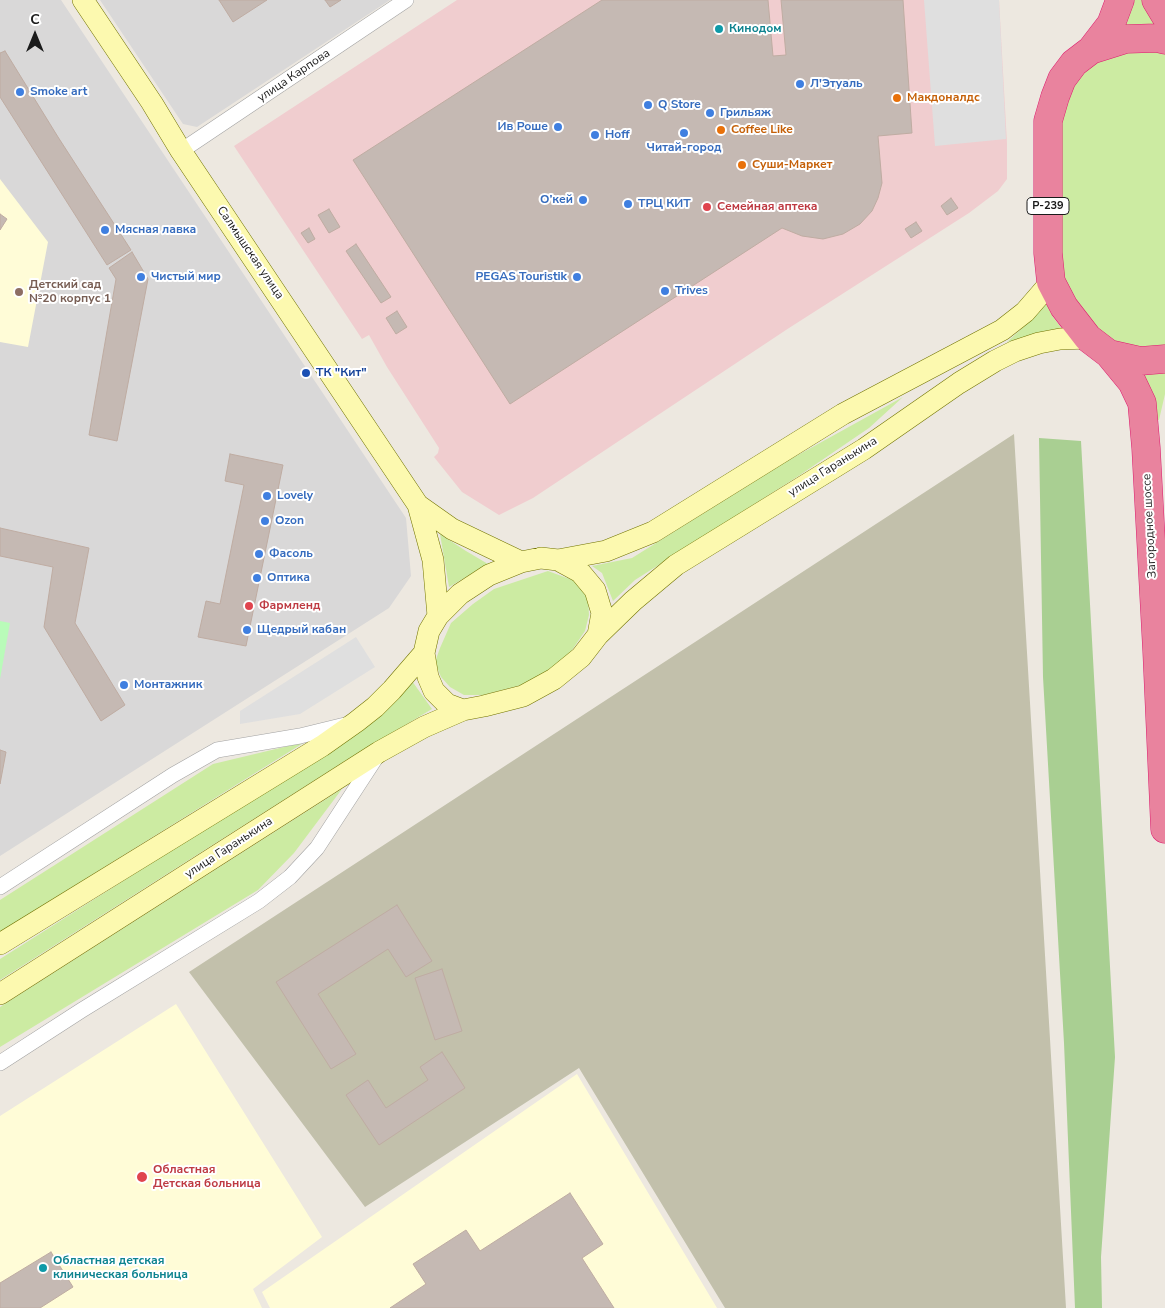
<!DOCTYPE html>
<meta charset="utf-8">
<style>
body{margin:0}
#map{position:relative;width:1165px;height:1308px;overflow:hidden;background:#ede8e0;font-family:"Nunito Sans",sans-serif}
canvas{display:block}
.north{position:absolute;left:10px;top:10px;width:50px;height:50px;-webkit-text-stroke:4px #fff;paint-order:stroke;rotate:0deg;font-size:14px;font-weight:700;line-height:20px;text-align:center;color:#1b1b1b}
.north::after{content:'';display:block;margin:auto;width:18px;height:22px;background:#1b1b1b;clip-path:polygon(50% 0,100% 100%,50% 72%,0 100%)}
</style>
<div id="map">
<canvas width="1165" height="1308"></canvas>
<div class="north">С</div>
</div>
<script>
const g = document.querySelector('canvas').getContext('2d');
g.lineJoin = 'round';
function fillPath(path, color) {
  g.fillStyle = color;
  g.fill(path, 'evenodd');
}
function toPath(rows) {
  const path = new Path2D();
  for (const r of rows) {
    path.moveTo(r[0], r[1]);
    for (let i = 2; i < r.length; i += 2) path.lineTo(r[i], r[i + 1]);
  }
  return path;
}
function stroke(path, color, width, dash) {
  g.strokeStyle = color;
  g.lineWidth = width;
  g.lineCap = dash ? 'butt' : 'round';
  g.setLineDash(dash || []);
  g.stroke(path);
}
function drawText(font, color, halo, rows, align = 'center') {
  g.font = font + ' "Nunito Sans",sans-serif';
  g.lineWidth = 4;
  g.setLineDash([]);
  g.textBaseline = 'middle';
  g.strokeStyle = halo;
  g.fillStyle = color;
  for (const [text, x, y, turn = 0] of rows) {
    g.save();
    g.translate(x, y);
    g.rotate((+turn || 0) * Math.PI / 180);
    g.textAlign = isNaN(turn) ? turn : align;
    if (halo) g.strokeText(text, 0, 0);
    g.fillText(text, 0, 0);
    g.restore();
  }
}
fillPath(toPath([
 [0,0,61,0,406,518,411,576,389,608,0,856],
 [100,0,390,0,197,127,183,124]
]), '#d9d8d8');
fillPath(toPath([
 [457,0,999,0,1007,143,1007,179,998,191,969,213,789,328,533,498,499,515,462,492,434,457,438,453,439,448,387,367,369,335,362,339,234,146]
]), '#f0cdcf');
fillPath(toPath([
 [0,179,48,242,28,347,0,342],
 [176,1004,322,1237,253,1289,262,1308,0,1308,0,1116],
 [577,1074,717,1308,270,1308,262,1292]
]), '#fffcd7');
fillPath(toPath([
 [1014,434,1066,1308,725,1308,579,1068,365,1207,189,972]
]), '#c2c0ab');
fillPath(toPath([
 [1128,0,1147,0,1158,26,1118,28],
 [1165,49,1165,346,1152,348,1124,345,1101,336,1060,283,1057,139,1066,90,1085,64,1113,50],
 [1045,300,1053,317,1063,330,1036,334,1007,342,1030,321],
 [1165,366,1165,394,1159,420,1156,420,1135,367],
 [903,397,869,428,800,475,635,580,613,601,602,573,592,566,632,558,789,460],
 [440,534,466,551,488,564,449,587],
 [548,571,575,581,588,599,589,615,585,631,570,653,555,666,525,684,483,695,464,695,450,687,441,677,435,662,440,648,451,623,473,604,494,589],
 [412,681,432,709,345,761,206,849,0,980,0,959,199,833],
 [305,742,0,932,0,900,213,764],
 [342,789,294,853,258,890,0,1047,0,1007]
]), '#cceba2');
fillPath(toPath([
 [1039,438,1081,441,1115,1057,1101,1257,1102,1308,1075,1308,1064,1043,1043,677]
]), '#a9cf92');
fillPath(toPath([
 [0,621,10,623,0,679]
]), '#b9fbb9');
fillPath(toPath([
 [924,0,999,0,1006,139,935,146],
 [356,637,375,667,300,714,240,724,240,711]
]), '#dfdfdf');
const building = toPath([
 [219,0,267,0,233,22,219,0],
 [325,0,341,0,330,7,325,0],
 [602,0,768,0,773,56,786,55,781,0,903,0,912,133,878,136,882,183,878,198,872,211,860,224,843,234,823,239,802,236,782,228,510,404,353,160,602,0],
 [5,51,58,137,131,250,107,265,0,97,0,53,5,51],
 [951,198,958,208,947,215,941,206,951,198],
 [329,209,340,227,329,233,318,215,329,209],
 [0,214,7,219,0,230,0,214],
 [916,222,922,231,911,238,905,229,916,222],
 [309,228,315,239,308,243,301,233,309,228],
 [356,244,391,297,381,303,346,251,356,244],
 [132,252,148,279,117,441,89,435,116,279,109,268,132,252],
 [397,311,407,327,396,334,386,318,397,311],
 [230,454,283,465,246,646,198,637,206,601,220,604,244,485,225,481,230,454],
 [0,528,89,548,75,623,125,705,101,721,44,627,53,567,0,556,0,528],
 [0,750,6,752,0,784,0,750],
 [397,905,432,961,406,977,388,949,318,994,356,1054,331,1069,276,982,397,905],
 [442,969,462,1031,435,1040,415,978,442,969],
 [442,1052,465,1088,379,1145,346,1095,368,1080,386,1108,428,1080,420,1067,442,1052],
 [570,1193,603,1244,582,1258,614,1308,390,1308,426,1284,413,1264,466,1230,480,1251,570,1193],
 [51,1252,73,1287,40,1308,0,1308,0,1283,51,1252]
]);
fillPath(building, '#c5b9b3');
stroke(building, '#bfaca2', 1);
const street = toPath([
 [181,151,406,0],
 [0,887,173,775,217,750,300,736,345,725],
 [0,1063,82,1010,259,901,290,877,317,848,377,756]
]);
const secondary = toPath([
 [83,0,152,103,181,151,418,505,433,560,438,616],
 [418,505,452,529,521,562],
 [541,558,558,560,580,572,595,590,602,613,598,635,581,657,554,679,523,696,484,706,463,710,447,704,434,691,428,677,424,653,429,631,438,616,460,594,489,575,521,562,541,558],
 [558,560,606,551,653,532,843,414,1002,330,1025,312,1051,282],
 [598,635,633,601,676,565,864,449,959,383,995,361,1015,351,1039,343,1060,339,1088,338],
 [0,944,322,746,356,722,375,707,392,690,424,653],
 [0,994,379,752,424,727,463,710]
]);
const highway = toPath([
 [1120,0,1111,24,1091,50,1074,63,1062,79,1055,97,1048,121,1048,253,1051,282,1064,307,1088,338,1109,354,1132,382,1142,403,1146,448,1157,651,1165,829],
 [1156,0,1165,15],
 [1091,50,1126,39,1157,38,1165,40],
 [1109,354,1140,361,1165,359]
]);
stroke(street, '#a2a2a2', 16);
stroke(secondary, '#717301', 22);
stroke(highway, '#dc1c6e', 29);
stroke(street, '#fff', 15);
stroke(secondary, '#fcf9af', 21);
stroke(highway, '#e9839e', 28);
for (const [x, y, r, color] of [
 [719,29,5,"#0f9aa8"],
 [800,84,5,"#3f7fe0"],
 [20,92,5,"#3f7fe0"],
 [897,98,5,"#e8710a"],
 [648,105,5,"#3f7fe0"],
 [710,113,5,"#3f7fe0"],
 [558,127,5,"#3f7fe0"],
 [721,130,5,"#e8710a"],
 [684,133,5,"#3f7fe0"],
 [595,135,5,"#3f7fe0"],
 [742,165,5,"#e8710a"],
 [583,200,5,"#3f7fe0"],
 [628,204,5,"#3f7fe0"],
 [707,207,5,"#e0444e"],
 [105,230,5,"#3f7fe0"],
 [141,277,5,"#3f7fe0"],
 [577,277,5,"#3f7fe0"],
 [665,291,5,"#3f7fe0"],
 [19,292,5,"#8d6e63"],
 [306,373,5,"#1a4fb4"],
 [267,496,5,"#3f7fe0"],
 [265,521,5,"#3f7fe0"],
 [259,554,5,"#3f7fe0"],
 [257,578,5,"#3f7fe0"],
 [249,606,5,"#e0444e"],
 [247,630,5,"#3f7fe0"],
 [124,685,5,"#3f7fe0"],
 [142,1177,6,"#e0444e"],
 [43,1268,5,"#0f9aa8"]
]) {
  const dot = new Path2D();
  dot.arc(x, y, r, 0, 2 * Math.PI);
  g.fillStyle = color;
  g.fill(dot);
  stroke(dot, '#fff', 2);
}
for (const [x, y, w] of [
 [1048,206,42]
]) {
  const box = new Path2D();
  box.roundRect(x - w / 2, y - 8.5, w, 17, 4);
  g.fillStyle = '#fff';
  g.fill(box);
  stroke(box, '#1b1b1b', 1);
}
drawText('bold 11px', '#1b1b1b', null, [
 ["Р-239",1048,206]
]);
drawText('bold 12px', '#0d838f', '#fff', [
 ["Кинодом",729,29],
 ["Областная детская",53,1261],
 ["клиническая больница",53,1275]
], 'left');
drawText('12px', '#1b1b1b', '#fff', [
 ["улица Карпова",294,76,-34],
 ["Салмышская улица",250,253,56],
 ["улица Гаранькина",833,467,-32],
 ["Загородное шоссе",1150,526,-93],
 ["улица Гаранькина",229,848,-33]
]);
drawText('bold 12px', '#366cbe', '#fff', [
 ["Л'Этуаль",810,84],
 ["Smoke art",30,92],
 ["Q Store",658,105],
 ["Грильяж",720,113],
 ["Ив Роше",548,127,"right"],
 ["Hoff",605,135],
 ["Читай-город",684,148,"center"],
 ["О’кей",573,200,"right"],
 ["ТРЦ КИТ",638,204],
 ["Мясная лавка",115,230],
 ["Чистый мир",151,277],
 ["PEGAS Touristik",567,277,"right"],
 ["Trives",675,291],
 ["Lovely",277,496],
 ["Ozon",275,521],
 ["Фасоль",269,554],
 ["Оптика",267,578],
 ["Щедрый кабан",257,630],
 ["Монтажник",134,685]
], 'left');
drawText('bold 12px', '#c56008', '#fff', [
 ["Макдоналдс",907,98],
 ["Coffee Like",731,130],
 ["Суши-Маркет",752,165]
], 'left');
drawText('bold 12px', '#be3a42', '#fff', [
 ["Семейная аптека",717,207],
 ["Фармленд",259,606],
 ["Областная",153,1170],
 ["Детская больница",153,1184]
], 'left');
drawText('bold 12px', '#785e54', '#fff', [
 ["Детский сад",29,285],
 ["№20 корпус 1",29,299]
], 'left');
drawText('bold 12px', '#164399', '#fff', [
 ["ТК \"Кит\"",316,373]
], 'left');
</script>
